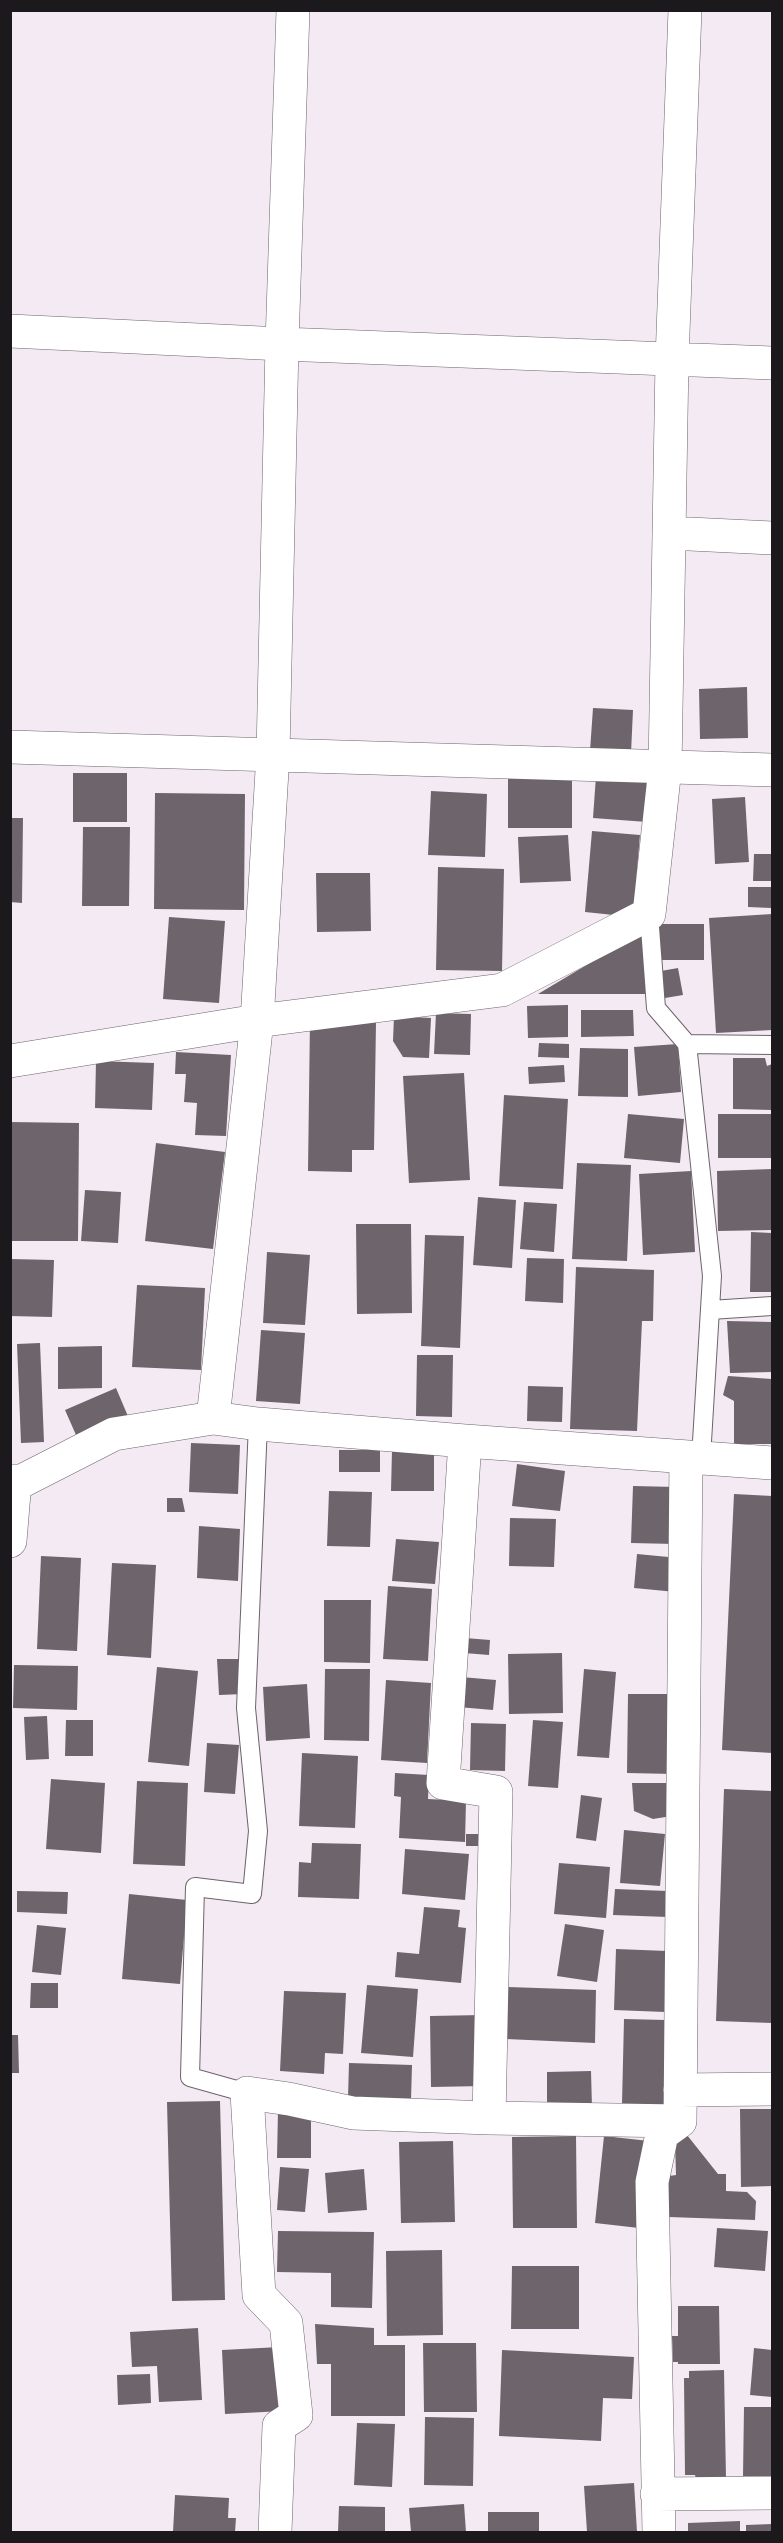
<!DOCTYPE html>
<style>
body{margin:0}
#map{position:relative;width:783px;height:2543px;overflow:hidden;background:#f4eaf3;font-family:Overpass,sans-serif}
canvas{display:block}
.frame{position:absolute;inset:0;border:12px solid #1c191c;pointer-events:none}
</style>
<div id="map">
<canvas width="783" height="2543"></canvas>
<div class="frame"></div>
</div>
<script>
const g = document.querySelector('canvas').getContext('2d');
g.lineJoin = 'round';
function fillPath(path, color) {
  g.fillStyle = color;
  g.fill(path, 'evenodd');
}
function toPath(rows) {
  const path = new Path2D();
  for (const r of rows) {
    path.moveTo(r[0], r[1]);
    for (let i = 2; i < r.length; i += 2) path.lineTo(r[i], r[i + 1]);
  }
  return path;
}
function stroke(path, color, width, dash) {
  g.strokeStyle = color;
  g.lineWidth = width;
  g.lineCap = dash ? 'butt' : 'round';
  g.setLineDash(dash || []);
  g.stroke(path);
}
fillPath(toPath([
 [747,687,748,738,700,739,699,689],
 [593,708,633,710,631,753,590,751],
 [73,773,127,773,127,822,73,822],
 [596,776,650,780,647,822,593,818],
 [572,777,572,828,508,828,508,778],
 [431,791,487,794,485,857,428,855],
 [155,793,245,794,244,910,154,909],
 [745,797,749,862,715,864,712,799],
 [10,818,23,818,22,903,10,902],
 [83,827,130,827,129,906,82,906],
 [592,831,640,835,633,917,585,912],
 [568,835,571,881,520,883,518,837],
 [754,854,772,854,772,881,753,881],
 [438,867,504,869,502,971,436,970],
 [316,873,370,873,371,931,317,932],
 [748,887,771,887,771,908,748,907],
 [772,914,772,1030,716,1033,709,918],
 [169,917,225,921,219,1003,163,999],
 [658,924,704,924,704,960,658,960],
 [647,929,647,994,538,994],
 [678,968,683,995,665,998,661,971],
 [568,1005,568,1037,528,1038,527,1006],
 [581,1010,633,1010,634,1036,581,1037],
 [436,1013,471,1014,470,1055,434,1054],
 [394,1016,431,1018,429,1058,403,1057,393,1041],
 [310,1020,376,1022,374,1150,352,1150,352,1172,308,1171],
 [539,1043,569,1044,569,1058,538,1057],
 [678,1044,681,1092,638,1096,634,1047],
 [580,1048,628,1049,628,1097,578,1096],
 [176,1052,231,1055,226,1136,195,1135,197,1103,184,1102,186,1074,175,1074],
 [733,1058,765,1058,767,1066,772,1064,772,1110,733,1109],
 [96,1061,154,1063,152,1110,95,1108],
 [564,1065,565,1082,529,1084,528,1067],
 [464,1073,470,1180,409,1183,403,1076],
 [504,1095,568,1099,563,1189,499,1186],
 [628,1114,684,1119,680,1163,624,1158],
 [718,1114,772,1114,772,1158,718,1158],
 [10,1122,79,1123,78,1241,10,1241],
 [156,1143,225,1152,213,1249,145,1241],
 [577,1163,631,1165,627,1261,572,1259],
 [772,1169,772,1230,718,1231,717,1171],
 [691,1171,695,1252,643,1255,639,1174],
 [85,1190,121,1192,118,1243,81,1241],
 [478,1197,516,1200,512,1268,473,1265],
 [524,1202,557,1204,554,1252,520,1249],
 [356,1224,411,1224,412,1313,357,1314],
 [751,1232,772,1233,772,1292,750,1292],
 [425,1235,464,1236,460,1348,421,1346],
 [267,1252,310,1255,305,1325,263,1323],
 [527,1258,564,1259,563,1303,525,1301],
 [10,1259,54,1260,52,1317,10,1316],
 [576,1267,654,1270,653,1321,642,1321,637,1431,570,1429],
 [137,1285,205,1288,201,1370,132,1367],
 [727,1321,772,1322,772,1372,730,1373],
 [261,1330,305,1333,300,1404,256,1401],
 [40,1343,44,1442,21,1443,17,1344],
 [102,1346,102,1388,58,1389,58,1347],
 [417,1355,453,1355,452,1417,416,1416],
 [728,1376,772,1379,772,1444,734,1444,734,1401,723,1395],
 [528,1386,563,1387,562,1422,527,1421],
 [116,1388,130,1421,80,1444,65,1410],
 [191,1443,240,1445,238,1494,189,1492],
 [339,1450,380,1450,380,1472,339,1472],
 [392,1450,434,1451,434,1491,391,1491],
 [517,1464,565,1471,560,1511,512,1506],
 [633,1486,677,1487,675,1544,631,1543],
 [329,1491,372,1492,370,1547,327,1546],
 [734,1494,772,1496,772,1753,722,1750],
 [167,1498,182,1498,185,1512,167,1512],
 [510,1518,556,1519,554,1567,509,1566],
 [199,1526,240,1529,238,1581,197,1578],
 [396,1539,439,1542,435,1584,392,1581],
 [637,1554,679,1558,676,1592,634,1588],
 [41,1556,81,1558,77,1651,37,1649],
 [112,1563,156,1565,151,1658,107,1655],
 [388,1586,432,1589,428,1661,383,1659],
 [324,1600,371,1600,370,1663,324,1662],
 [465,1638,490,1640,489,1655,464,1653],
 [562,1653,563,1713,509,1714,508,1654],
 [217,1659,243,1659,244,1694,219,1695],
 [14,1665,78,1666,77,1710,13,1708],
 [157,1667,198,1671,189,1766,148,1762],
 [325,1669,370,1669,369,1741,324,1740],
 [584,1669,616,1672,609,1758,577,1756],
 [461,1677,496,1680,493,1710,458,1707],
 [386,1680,431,1683,427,1763,381,1760],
 [307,1684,310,1738,266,1741,263,1687],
 [628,1694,674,1694,674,1774,627,1773],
 [47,1716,49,1759,26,1760,24,1717],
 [66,1720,93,1720,93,1756,65,1756],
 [533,1720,563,1722,558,1788,528,1786],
 [471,1723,506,1724,505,1771,470,1770],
 [207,1743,239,1745,235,1794,204,1792],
 [302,1753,358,1756,355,1828,299,1826],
 [395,1773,429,1775,428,1799,466,1801,465,1842,399,1838,401,1797,394,1796],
 [51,1779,105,1783,101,1853,46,1849],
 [137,1781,188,1783,185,1866,133,1864],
 [632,1783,676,1783,678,1815,653,1819,634,1811],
 [724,1789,772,1791,772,2023,716,2021],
 [581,1795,602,1798,596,1841,576,1838],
 [624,1830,665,1834,660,1886,620,1883],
 [466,1834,484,1834,484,1846,466,1846],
 [312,1843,361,1844,359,1899,298,1897,299,1862,311,1863],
 [405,1849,469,1854,465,1900,402,1894],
 [559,1863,610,1867,606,1918,554,1914],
 [615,1889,668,1891,668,1917,613,1915],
 [17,1891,68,1892,67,1914,17,1912],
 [129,1894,187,1900,180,1984,122,1979],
 [424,1907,460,1910,458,1927,466,1928,461,1983,395,1977,397,1952,419,1954],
 [565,1924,604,1930,597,1982,557,1976],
 [37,1925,66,1928,61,1975,32,1972],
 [616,1949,667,1951,665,2012,614,2010],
 [31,1983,58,1983,58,2008,30,2008],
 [367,1985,418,1989,413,2057,361,2053],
 [508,1987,596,1990,595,2043,506,2039],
 [284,1991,346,1993,343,2054,325,2053,324,2074,280,2071],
 [483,2015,484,2086,431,2087,430,2016],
 [624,2019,666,2020,665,2105,622,2104],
 [10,2035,18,2035,19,2073,10,2073],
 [349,2063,412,2065,411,2100,348,2098],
 [591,2071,592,2108,547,2109,547,2072],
 [220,2101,225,2300,172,2301,167,2102],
 [740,2109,772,2109,772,2186,741,2187],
 [278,2110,311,2110,311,2158,277,2158],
 [687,2135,718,2174,726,2174,726,2191,747,2192,756,2201,755,2220,669,2217,669,2176,676,2175,675,2142],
 [576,2136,577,2228,513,2228,512,2137],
 [604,2136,649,2141,639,2228,595,2223],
 [453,2141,455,2222,401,2223,399,2142],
 [280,2167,309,2169,305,2212,277,2210],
 [364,2169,367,2210,328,2213,325,2173],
 [717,2228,768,2231,765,2271,714,2267],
 [278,2231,374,2232,372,2308,331,2307,331,2273,277,2272],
 [442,2250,443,2335,387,2336,386,2251],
 [512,2266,579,2266,579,2329,511,2329],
 [678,2306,719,2306,720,2364,678,2364,678,2362,673,2362,672,2336,678,2336],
 [315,2324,374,2328,374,2345,405,2345,405,2416,331,2416,331,2364,317,2364],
 [198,2328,202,2400,159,2402,157,2366,132,2367,130,2332],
 [423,2343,476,2343,477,2412,424,2412],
 [280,2347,283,2411,225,2414,222,2350],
 [754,2348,772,2350,772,2397,750,2395],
 [502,2350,634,2357,632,2399,603,2398,601,2441,499,2436],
 [724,2370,726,2479,696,2479,695,2475,685,2475,684,2378,689,2378,689,2371],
 [150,2374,151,2403,118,2405,117,2375],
 [744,2407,772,2407,772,2476,743,2476],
 [425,2417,474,2418,473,2486,424,2485],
 [357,2423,395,2424,392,2487,354,2485],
 [634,2483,637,2532,587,2532,584,2486],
 [175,2495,229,2498,228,2518,236,2518,235,2532,173,2532],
 [464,2504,466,2532,411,2532,409,2508],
 [339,2506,385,2507,385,2532,338,2532],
 [488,2512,539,2512,539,2532,488,2532],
 [740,2521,740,2532,688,2532,688,2523],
 [772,2524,772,2532,746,2532,746,2525]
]), '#6d646c');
const lane = toPath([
 [649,914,656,1008,687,1044,772,1045],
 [687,1044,712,1276,701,1458],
 [710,1310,772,1306],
 [247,2093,190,2077,195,1887,252,1894,258,1831,246,1708,258,1424]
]);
const street = toPath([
 [10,331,282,344,772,363],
 [669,533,772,538],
 [10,747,772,770],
 [10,1061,257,1021,502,990,649,914,665,768,672,360,685,10],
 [213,1418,257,1021,273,754,282,344,293,10],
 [465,1441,443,1783,496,1792,489,2118],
 [10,1481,22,1481,114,1434,213,1418,258,1424,465,1441,772,1463],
 [10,1541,15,1481],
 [680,2090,772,2089],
 [657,2494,772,2493],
 [275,2532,279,2426,296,2415,286,2323,259,2295,247,2093,289,2099,353,2113,489,2118,680,2121],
 [659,2532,652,2182,662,2134,680,2121,686,1457]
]);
stroke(lane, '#6c636b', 20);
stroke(street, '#6c636b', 34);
stroke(lane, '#fff', 18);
stroke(street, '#fff', 33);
</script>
